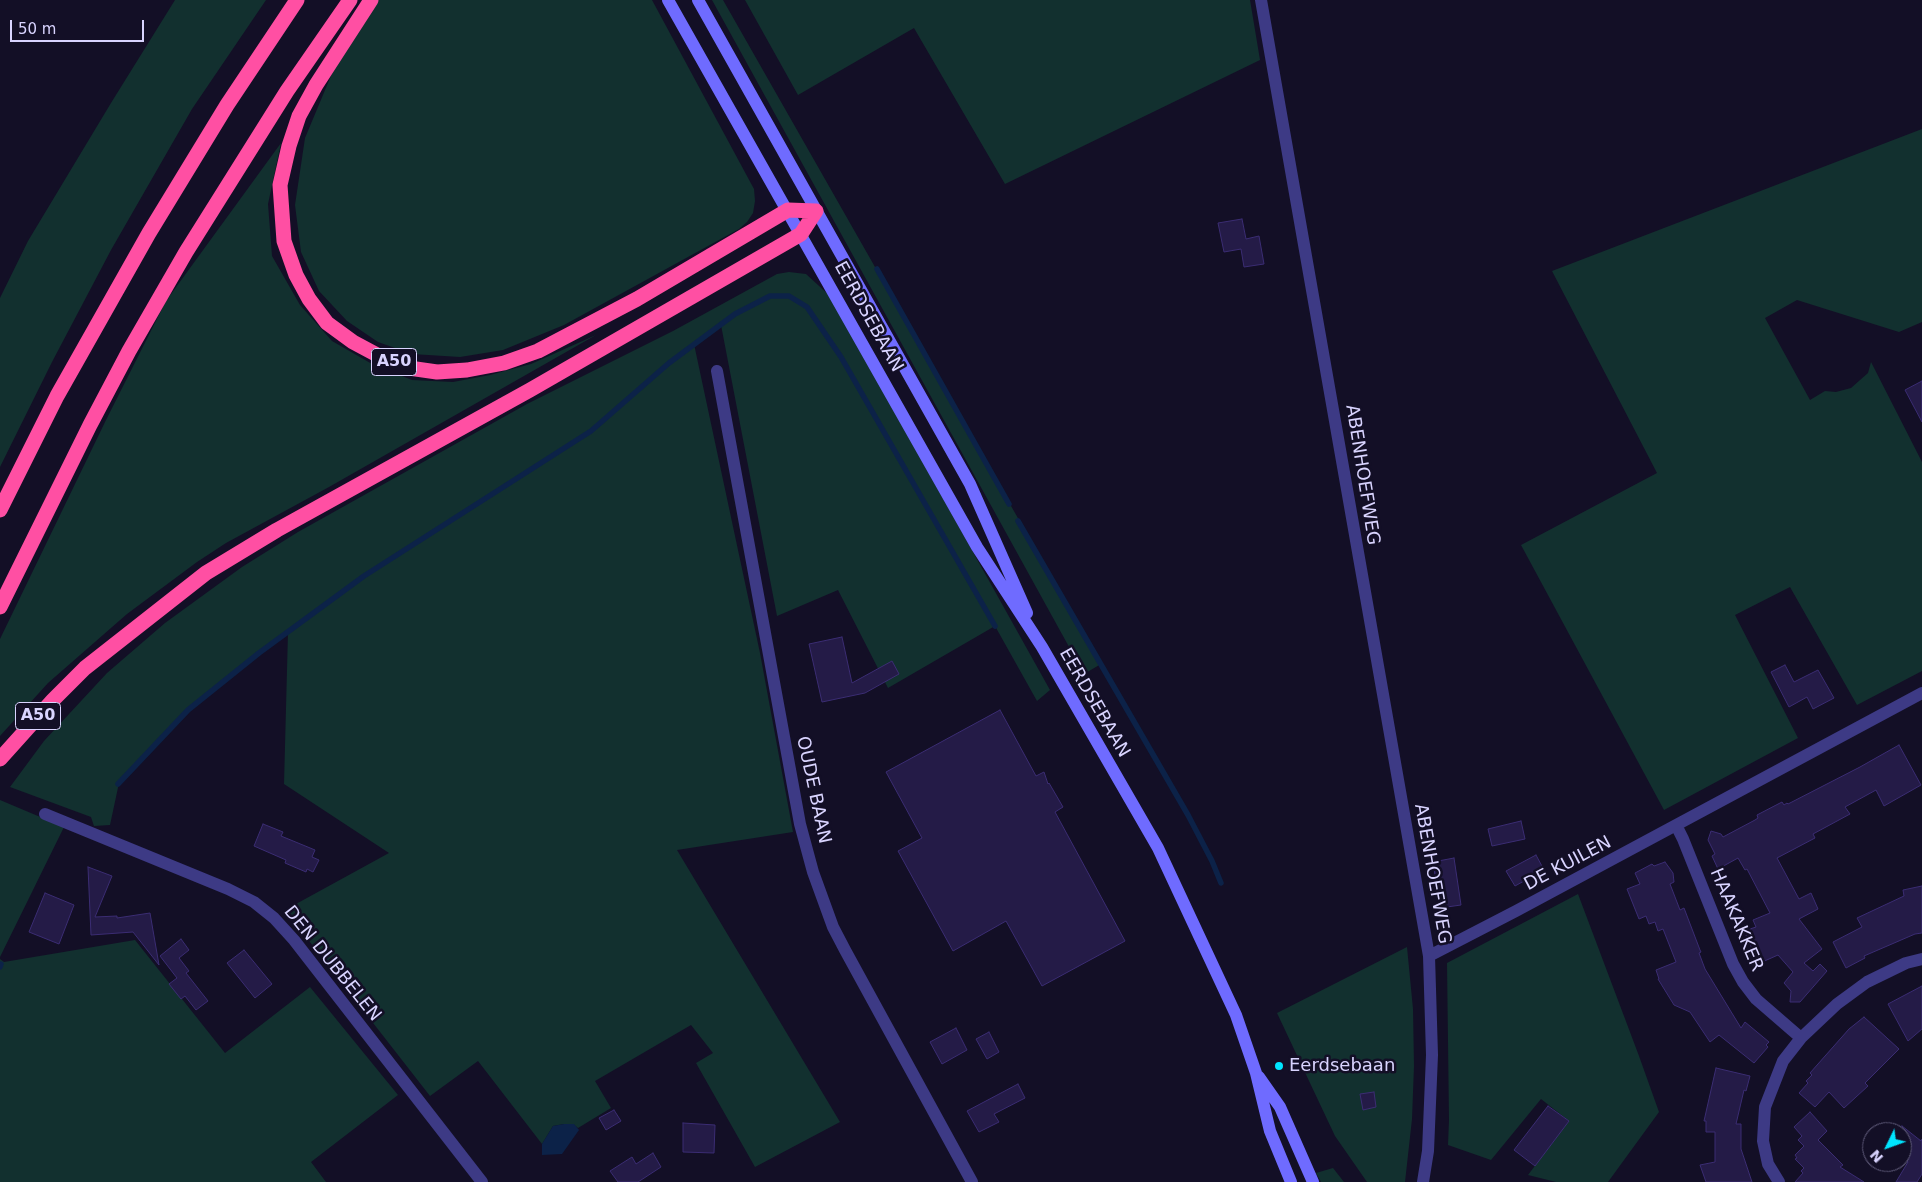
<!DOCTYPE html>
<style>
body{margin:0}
#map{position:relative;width:1922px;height:1182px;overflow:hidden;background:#130f26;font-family:"DejaVu Sans",sans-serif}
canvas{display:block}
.north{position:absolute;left:1862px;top:1122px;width:50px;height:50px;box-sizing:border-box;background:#130f26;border:1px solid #625e7d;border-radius:50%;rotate:228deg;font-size:14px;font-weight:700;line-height:20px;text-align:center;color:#d9d4ff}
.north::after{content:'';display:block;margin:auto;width:18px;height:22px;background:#00e5ff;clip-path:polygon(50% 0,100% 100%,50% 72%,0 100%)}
.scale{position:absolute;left:10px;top:20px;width:134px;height:22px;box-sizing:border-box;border:2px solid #d9d4ff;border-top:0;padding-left:6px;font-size:15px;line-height:18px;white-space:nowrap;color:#d9d4ff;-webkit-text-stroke:4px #130f26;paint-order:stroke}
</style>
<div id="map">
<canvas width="1922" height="1182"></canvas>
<div class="north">N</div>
<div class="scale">50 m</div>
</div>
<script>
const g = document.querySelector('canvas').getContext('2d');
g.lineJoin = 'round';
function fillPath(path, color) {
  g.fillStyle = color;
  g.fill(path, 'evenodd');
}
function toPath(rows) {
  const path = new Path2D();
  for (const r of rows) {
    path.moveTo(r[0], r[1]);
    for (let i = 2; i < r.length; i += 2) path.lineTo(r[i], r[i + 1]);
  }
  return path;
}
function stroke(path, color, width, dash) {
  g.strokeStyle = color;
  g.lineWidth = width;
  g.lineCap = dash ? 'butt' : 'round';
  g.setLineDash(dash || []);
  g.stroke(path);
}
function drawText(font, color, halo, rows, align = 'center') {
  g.font = font + ' "DejaVu Sans",sans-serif';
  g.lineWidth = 5;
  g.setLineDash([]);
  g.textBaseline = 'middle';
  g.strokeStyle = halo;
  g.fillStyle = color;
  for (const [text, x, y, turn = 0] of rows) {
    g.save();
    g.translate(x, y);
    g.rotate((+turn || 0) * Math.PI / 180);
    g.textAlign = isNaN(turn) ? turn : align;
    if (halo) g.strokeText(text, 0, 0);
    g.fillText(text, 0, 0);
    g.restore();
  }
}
fillPath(toPath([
 [175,0,266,0,192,109,111,250,52,362,0,467,0,298,28,241,111,103],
 [378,0,652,0,754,189,755,201,753,213,747,222,739,229,564,325,503,350,460,357,412,354,378,342,347,321,319,291,301,252,295,205,305,138,333,71],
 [712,0,723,0,1101,664,1084,674],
 [745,0,1250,0,1260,60,1005,184,914,28,798,95],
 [1922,129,1922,322,1899,332,1797,300,1765,318,1810,400,1825,391,1836,392,1851,388,1868,373,1871,362,1922,462,1922,671,1857,705,1790,587,1735,615,1798,738,1664,810,1521,545,1657,473,1552,271],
 [281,143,268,204,272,256,300,305,332,341,372,364,412,380,453,382,490,375,531,364,596,335,329,487,226,543,197,562,127,614,48,683,0,736,0,639,106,420,166,301],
 [789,272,806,274,830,296,1050,690,1037,701,995,626,888,688,838,590,777,616,721,325,694,344,760,653,793,832,677,850,840,1122,755,1167,696,1063,713,1053,691,1025,595,1081,611,1108,578,1128,573,1124,564,1124,553,1126,542,1144,478,1061,430,1096,285,910,389,853,284,784,288,632,233,673,191,707,150,747,119,783,110,825,94,826,91,817,10,787,44,741,107,673,165,623,242,567,298,532,527,404,673,331,777,274],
 [0,800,64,827,0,957],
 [1578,894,1639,1056,1659,1112,1608,1182,1556,1182,1528,1175,1569,1121,1541,1099,1491,1160,1448,1145,1449,1120,1447,963],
 [135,940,225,1053,310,987,398,1095,311,1162,326,1182,0,1182,0,959,4,962],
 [1407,947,1413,1009,1414,1066,1412,1119,1405,1182,1367,1182,1335,1136,1277,1013],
 [1333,1168,1344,1182,1321,1182,1316,1173]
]), '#12302f');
fillPath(toPath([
 [564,1124,574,1124,579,1130,562,1154,542,1155,542,1144,553,1126]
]), '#0c2248');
stroke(toPath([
 [877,269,1009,504],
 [1018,521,1188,815,1212,861,1221,883],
 [118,784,188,710,259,653,364,576,591,431,669,363,735,314,770,296,789,296,807,307,841,357,995,626],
 [0,967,1,964]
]), '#0c2248', 5.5);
const building = toPath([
 [1242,219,1246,239,1259,236,1264,264,1244,267,1241,249,1224,252,1218,223,1242,219],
 [1922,381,1922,422,1905,390,1922,381],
 [842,637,852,683,892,661,899,674,865,693,822,702,809,644,842,637],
 [1785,665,1794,682,1818,670,1834,698,1813,709,1807,697,1789,707,1771,672,1785,665],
 [1000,710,1036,776,1044,772,1048,784,1049,783,1063,807,1055,812,1125,941,1042,986,1006,921,953,951,898,851,922,838,886,772,1000,710],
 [1899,745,1921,785,1884,806,1876,790,1845,807,1850,814,1813,834,1815,838,1777,858,1799,899,1811,893,1818,909,1799,919,1822,949,1804,963,1813,971,1820,964,1827,971,1800,1002,1790,1002,1791,991,1784,983,1793,972,1778,955,1760,963,1758,957,1756,958,1746,935,1748,934,1747,930,1756,927,1753,920,1770,913,1747,869,1745,870,1738,858,1718,869,1712,856,1715,854,1708,840,1711,831,1721,834,1723,837,1755,820,1758,818,1757,815,1782,802,1784,805,1787,803,1788,804,1860,767,1899,745],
 [1521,821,1525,839,1492,846,1488,829,1521,821],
 [263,824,283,832,281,836,315,850,312,857,319,860,313,872,307,869,306,872,285,863,286,860,254,846,263,824],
 [1536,855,1544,870,1515,886,1506,871,1536,855],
 [1454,858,1461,905,1440,908,1433,862,1454,858],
 [1665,862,1673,873,1674,882,1670,884,1680,910,1684,908,1700,950,1701,952,1699,953,1705,969,1741,1028,1745,1022,1769,1042,1766,1045,1768,1047,1754,1063,1719,1035,1710,1042,1690,1012,1674,1005,1658,979,1659,979,1656,970,1676,962,1663,929,1658,931,1655,922,1649,924,1646,916,1639,919,1627,889,1640,884,1635,873,1652,864,1654,866,1665,862],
 [88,867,112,876,95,917,117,916,117,918,150,913,159,965,133,932,91,935,88,867],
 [1922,886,1922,933,1915,934,1864,956,1865,958,1846,968,1833,942,1862,927,1857,918,1904,896,1903,890,1922,886],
 [45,893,74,905,59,944,29,932,45,893],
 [181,939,189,950,179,958,189,971,186,973,208,1001,196,1010,185,996,181,999,169,984,177,978,160,956,181,939],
 [244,950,272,984,255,998,227,963,244,950],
 [1922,986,1922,1029,1908,1041,1888,1004,1922,986],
 [1864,1017,1899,1049,1865,1083,1868,1086,1844,1108,1829,1092,1815,1107,1799,1093,1808,1083,1806,1081,1812,1075,1810,1073,1849,1029,1864,1017],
 [956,1028,967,1050,942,1064,930,1042,956,1028],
 [989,1032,999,1052,987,1059,976,1039,989,1032],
 [1716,1068,1750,1076,1746,1091,1744,1090,1736,1124,1741,1124,1741,1149,1752,1182,1706,1182,1700,1165,1715,1162,1715,1132,1706,1132,1706,1121,1704,1121,1716,1068],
 [1018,1084,1025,1098,994,1114,999,1122,979,1132,967,1111,1018,1084],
 [1374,1092,1376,1107,1363,1110,1360,1094,1374,1092],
 [1548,1106,1569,1121,1535,1166,1514,1150,1548,1106],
 [614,1110,621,1121,606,1130,599,1118,614,1110],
 [1810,1112,1827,1131,1818,1140,1843,1165,1840,1167,1864,1182,1795,1182,1803,1173,1801,1171,1804,1168,1795,1159,1797,1158,1795,1155,1804,1146,1798,1140,1802,1136,1794,1127,1810,1112],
 [683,1123,715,1125,714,1153,683,1152,683,1123],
 [1902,1126,1921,1141,1922,1139,1922,1174,1917,1182,1896,1182,1908,1162,1902,1158,1902,1126],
 [653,1153,661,1167,638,1182,618,1182,610,1171,632,1157,636,1164,653,1153]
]);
fillPath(building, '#241b47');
stroke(building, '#3b2d73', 1);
stroke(toPath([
 [1261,0,1429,956,1432,1055,1428,1151,1423,1182],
 [717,371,800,824,813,872,833,927,845,950,972,1182],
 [45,814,228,889,254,902,274,918,294,940,482,1182],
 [1676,825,1683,839,1733,964,1743,982,1756,999,1801,1038],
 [1429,956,1516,911,1922,693],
 [1779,1182,1768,1164,1763,1141,1765,1107,1783,1061,1801,1038,1837,1004,1867,982,1906,963,1922,959]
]), '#3d3a85', 12);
stroke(toPath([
 [668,0,977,547,1042,647,1158,848,1236,1015,1256,1073,1270,1131,1291,1182],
 [698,0,970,484,1027,613],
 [1259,1077,1280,1107,1313,1182]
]), '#6f6bff', 12);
stroke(toPath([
 [0,510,57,396,149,233,227,105,297,0],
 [0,607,90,425,129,351,186,252,287,91,350,0],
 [0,759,53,700,85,668,206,573,277,530,530,390,801,234,816,211,788,210,637,299,538,351,504,363,467,370,437,372,409,368,381,357,353,342,327,323,309,299,296,275,284,241,280,185,289,146,299,116,316,85,371,0]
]), '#ff4fa3', 15);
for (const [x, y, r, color] of [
 [1279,1066,5,"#00e5ff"]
]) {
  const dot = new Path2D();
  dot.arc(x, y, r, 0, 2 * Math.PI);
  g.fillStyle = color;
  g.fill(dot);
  stroke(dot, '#130f26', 2);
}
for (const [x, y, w] of [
 [394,362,45],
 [38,716,45]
]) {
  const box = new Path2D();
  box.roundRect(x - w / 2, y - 13.5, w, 27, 4);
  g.fillStyle = '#130f26';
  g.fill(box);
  stroke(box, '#d9d4ff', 1);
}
drawText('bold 16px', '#d9d4ff', null, [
 ["A50",394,362],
 ["A50",38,716]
]);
drawText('18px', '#d9d4ff', '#130f26', [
 ["EERDSEBAAN",868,317,61],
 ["ABENHOEFWEG",1362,475,81],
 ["EERDSEBAAN",1094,703,60],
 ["OUDE BAAN",813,790,78],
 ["DE KUILEN",1568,864,-28],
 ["ABENHOEFWEG",1432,874,80],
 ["HAAKAKKER",1736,920,67],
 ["DEN DUBBELEN",332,964,51]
]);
drawText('18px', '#d9d4ff', '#130f26', [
 ["Eerdsebaan",1289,1066]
], 'left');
</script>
